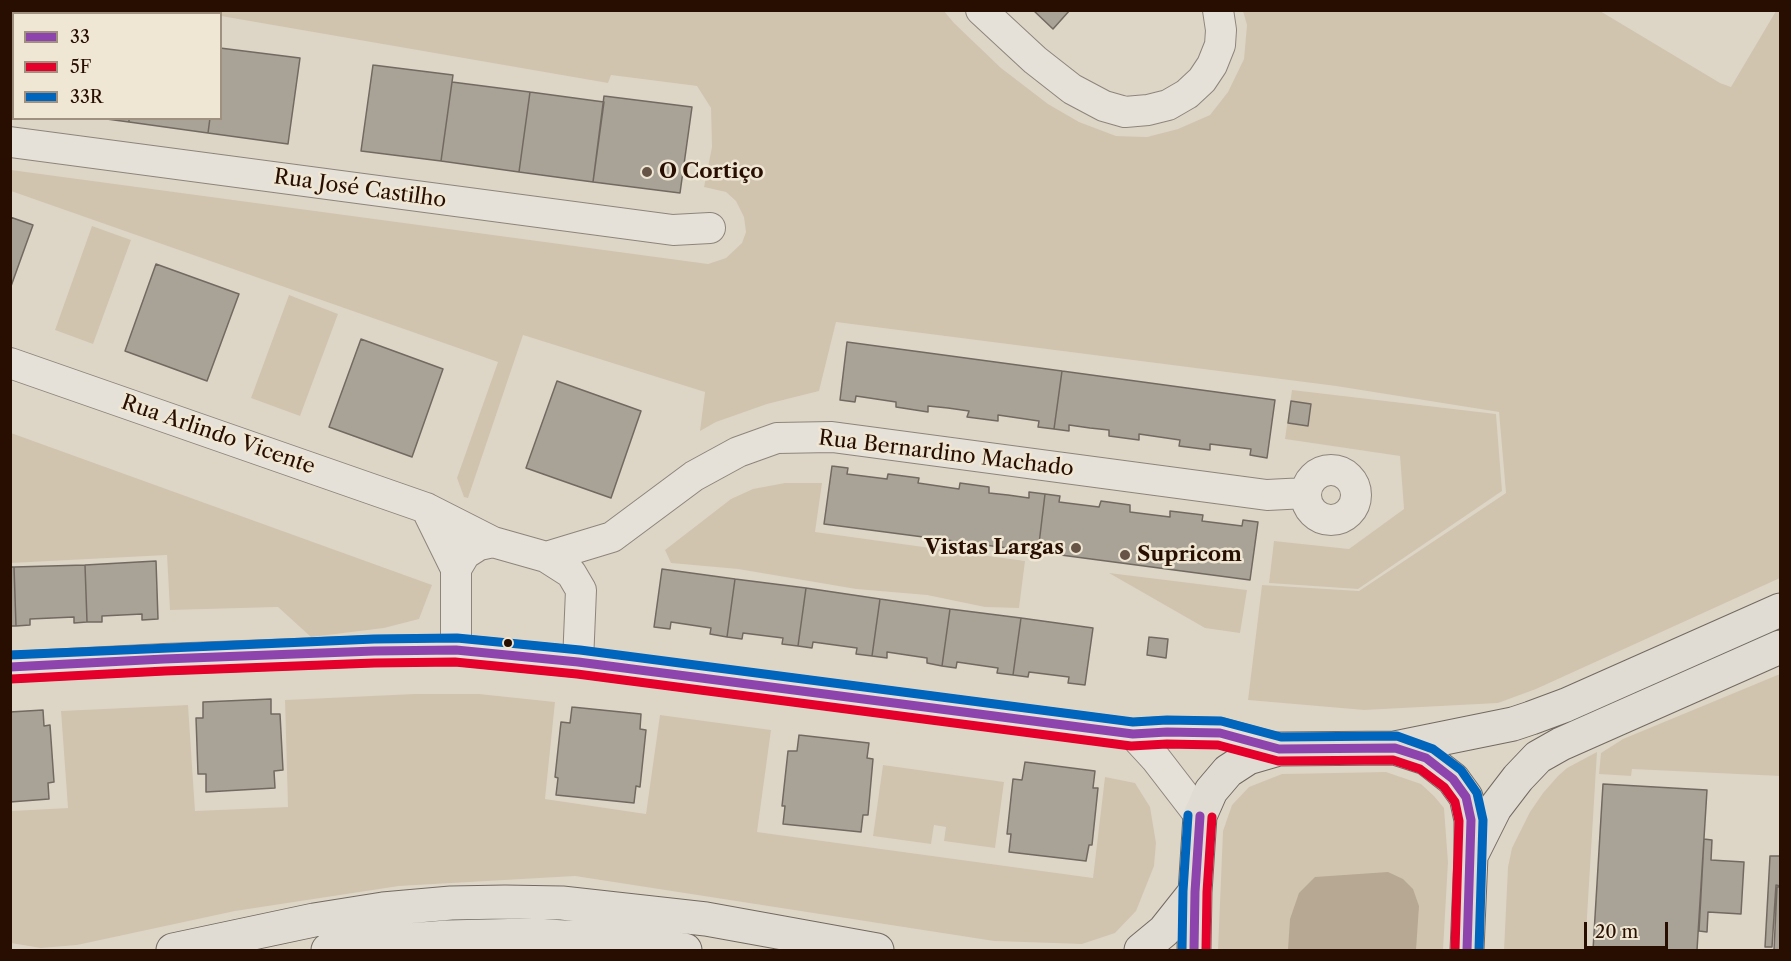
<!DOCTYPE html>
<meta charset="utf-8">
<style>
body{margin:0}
#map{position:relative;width:1791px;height:961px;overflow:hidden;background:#ddd6c6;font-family:"Libre Caslon Text",serif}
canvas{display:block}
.frame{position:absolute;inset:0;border:12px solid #280e01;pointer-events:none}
.legend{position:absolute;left:12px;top:12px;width:210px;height:108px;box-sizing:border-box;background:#efe6d3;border:2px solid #9f907f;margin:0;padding:8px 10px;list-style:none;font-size:18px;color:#280e01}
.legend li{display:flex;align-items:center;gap:12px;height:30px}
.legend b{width:30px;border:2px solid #9f907f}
.scale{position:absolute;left:1584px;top:922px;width:84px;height:27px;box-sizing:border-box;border:3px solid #280e01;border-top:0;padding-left:8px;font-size:18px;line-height:21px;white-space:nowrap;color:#280e01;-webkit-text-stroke:4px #efe6d3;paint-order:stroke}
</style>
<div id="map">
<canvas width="1791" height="961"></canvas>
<div class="frame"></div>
<ul class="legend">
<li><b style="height:8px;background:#8e44ad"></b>33</li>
<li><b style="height:8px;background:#e4002b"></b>5F</li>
<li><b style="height:8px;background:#0065bd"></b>33R</li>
</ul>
<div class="scale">20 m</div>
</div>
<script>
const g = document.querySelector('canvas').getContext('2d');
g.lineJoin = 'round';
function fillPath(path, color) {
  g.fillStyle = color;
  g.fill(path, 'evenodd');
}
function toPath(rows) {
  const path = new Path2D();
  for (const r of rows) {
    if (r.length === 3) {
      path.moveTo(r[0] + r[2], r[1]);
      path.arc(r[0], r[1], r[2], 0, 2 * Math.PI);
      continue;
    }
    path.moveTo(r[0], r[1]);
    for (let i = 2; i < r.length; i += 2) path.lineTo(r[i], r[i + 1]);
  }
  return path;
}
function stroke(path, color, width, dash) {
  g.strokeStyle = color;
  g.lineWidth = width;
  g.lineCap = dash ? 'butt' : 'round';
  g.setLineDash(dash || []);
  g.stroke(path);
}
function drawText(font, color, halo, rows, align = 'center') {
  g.font = font + ' "Libre Caslon Text",serif';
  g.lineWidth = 5;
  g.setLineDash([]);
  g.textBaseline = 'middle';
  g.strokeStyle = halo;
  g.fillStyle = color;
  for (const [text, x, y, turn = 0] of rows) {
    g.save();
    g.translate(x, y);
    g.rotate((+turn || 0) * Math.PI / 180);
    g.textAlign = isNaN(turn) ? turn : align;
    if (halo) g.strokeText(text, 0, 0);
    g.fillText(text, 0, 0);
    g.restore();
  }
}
fillPath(toPath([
 [186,11,944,11,954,23,1001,68,1048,104,1079,122,1116,136,1147,137,1178,129,1210,115,1228,92,1244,59,1247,25,1243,11,1600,11,1720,83,1731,87,1776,11,1780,11,1780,578,1536,689,1498,703,1364,710,1248,700,1262,585,1359,591,1506,493,1499,412,1336,386,836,322,819,391,767,404,716,422,700,431,705,392,523,335,468,498,464,497,457,478,498,362,11,191,11,170,708,264,726,258,742,243,746,232,744,217,736,201,726,192,704,187,712,147,711,108,697,86,611,75,608,83,221,16,220,14],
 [92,226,131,240,93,344,55,330],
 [289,295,338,314,300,416,251,398],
 [1292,390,1496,414,1502,491,1358,589,1269,583,1274,541,1349,549,1404,509,1400,456,1285,439],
 [11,433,432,585,419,619,384,628,311,637,278,607,170,610,167,555,11,563],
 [785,483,822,483,815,532,1025,561,1019,608,985,607,927,595,856,589,738,569,671,563,665,550,731,499,753,489],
 [1109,573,1247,590,1240,633,1205,628],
 [1780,674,1780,776,1632,769,1631,776,1599,774,1601,753,1623,739],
 [414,694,479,694,555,702,545,799,646,814,660,715,771,730,757,832,1093,878,1105,777,1135,783,1150,807,1156,843,1154,866,1136,911,1115,933,1082,944,994,941,575,876,399,886,235,911,77,945,41,948,11,943,11,811,68,808,61,711,188,705,195,811,288,807,285,700],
 [1597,752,1585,950,1504,950,1508,867,1512,848,1530,812,1543,793,1558,776,1567,768],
 [883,765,1004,782,995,848,944,841,946,827,934,825,931,844,873,836],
 [1386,772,1421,784,1434,796,1444,808,1448,862,1443,950,1218,950,1223,831,1232,805,1249,787,1282,774]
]), '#d1c4af');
fillPath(toPath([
 [1388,872,1403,879,1413,889,1419,906,1416,950,1288,950,1290,919,1299,893,1315,877]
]), '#b6a892');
const building = toPath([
 [1033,10,1070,10,1053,29,1033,10],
 [10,19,14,20,14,107,10,107,10,19],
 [220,48,300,58,288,144,208,133,210,118,220,118,220,48],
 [373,65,453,75,441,161,361,151,373,65],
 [452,82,530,92,519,172,441,161,452,82],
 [530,92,604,102,593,182,519,172,530,92],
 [604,96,692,107,680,193,593,182,604,96],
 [99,118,129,118,129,122,99,118],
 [129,118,210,118,208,133,129,122,129,118],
 [10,217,33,225,10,289,10,217],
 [156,264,239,294,207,381,125,351,156,264],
 [361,339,443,369,412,457,329,427,361,339],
 [847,342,1062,371,1054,429,1038,427,1039,421,998,415,998,421,967,417,969,411,948,408,928,406,928,412,896,407,896,402,856,396,855,402,840,400,847,342],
 [1062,371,1275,400,1267,458,1250,455,1251,449,1210,444,1210,450,1179,446,1180,440,1139,434,1139,440,1109,436,1109,430,1090,428,1069,425,1069,431,1054,429,1062,371],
 [557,381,641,411,611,498,526,468,557,381],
 [1291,401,1311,404,1308,426,1288,423,1291,401],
 [832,466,848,468,847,474,887,479,888,474,919,478,918,483,959,489,960,483,989,487,989,493,1008,495,1029,498,1029,492,1045,494,1038,552,824,524,832,466],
 [1045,494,1060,496,1059,502,1099,507,1101,501,1130,505,1130,512,1170,517,1170,511,1203,515,1202,521,1242,526,1243,520,1258,522,1250,580,1038,552,1045,494],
 [156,561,158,619,142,620,142,614,102,616,102,622,87,622,85,565,156,561],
 [85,565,87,622,74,623,74,617,30,619,30,625,16,626,14,567,85,565],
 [10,567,14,567,16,626,10,626,10,567],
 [662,569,735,579,727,637,710,634,711,628,671,622,670,629,654,627,662,569],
 [735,579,806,588,798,646,782,644,783,638,743,633,742,639,727,637,735,579],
 [806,588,880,599,872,656,856,654,857,648,813,642,812,648,798,646,806,588],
 [880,599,950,609,942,666,927,663,927,658,887,652,887,658,872,656,880,599],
 [950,609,1021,618,1013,675,997,673,998,668,957,662,956,668,942,666,950,609],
 [1021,618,1093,628,1085,685,1068,683,1069,677,1029,672,1028,677,1013,675,1021,618],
 [1149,637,1168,639,1166,658,1147,655,1149,637],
 [271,699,271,714,280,714,283,770,274,771,275,788,206,792,206,774,198,774,196,718,203,718,203,702,271,699],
 [572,707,641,714,640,729,646,730,640,787,636,786,634,803,556,795,558,778,555,777,561,722,570,723,572,707],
 [43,710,44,726,50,725,54,782,48,783,49,799,10,802,10,712,43,710],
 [799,735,869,743,867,758,873,759,868,815,863,815,861,832,783,824,785,806,782,806,788,751,797,751,799,735],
 [1025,762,1095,771,1093,788,1098,788,1092,845,1089,845,1086,861,1009,852,1011,834,1007,834,1013,779,1022,780,1025,762],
 [1603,784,1707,790,1697,950,1593,950,1603,784],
 [1704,839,1712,840,1711,860,1744,862,1741,914,1708,912,1707,932,1699,931,1704,839],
 [1770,856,1780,856,1780,886,1776,885,1772,947,1765,947,1770,856],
 [1777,887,1780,887,1780,950,1774,950,1777,887]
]);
fillPath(building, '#a9a296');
stroke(building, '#726a61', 1.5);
const street = toPath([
 [981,10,1035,60,1072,89,1104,106,1125,112,1148,110,1168,105,1187,94,1202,80,1212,65,1220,45,1221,30,1218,10],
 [10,142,673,230,710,228],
 [10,363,426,508,493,542],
 [1331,495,25],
 [426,508,456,569],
 [546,557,612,537,694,476,738,452,777,438,832,437,1267,495,1306,493],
 [456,650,456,569,465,554,479,545,493,542,546,557,571,573,581,590,578,662],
 [10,667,164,659,374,651,456,650,578,662,1133,734,1167,732,1220,733,1279,749],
 [1133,734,1156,759,1200,816]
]);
const primary = toPath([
 [1395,748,1513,724,1531,718,1566,705,1780,610],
 [1472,854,1495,808,1518,778,1538,757,1561,744,1780,647],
 [173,950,314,920,383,909,451,903,505,902,562,903,706,919,877,950],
 [328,950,369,943,447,937,530,935,599,939,685,950],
 [1141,950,1164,931,1195,892],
 [1194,950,1195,892,1200,816,1211,791,1228,771,1248,758,1279,749,1395,748,1426,758,1453,779,1466,797,1471,820,1471,856,1467,950]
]);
stroke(street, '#8d857b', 32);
stroke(primary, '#726a61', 35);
stroke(street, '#e5e1d9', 30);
stroke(primary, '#e0dcd3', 33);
stroke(toPath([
 [10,667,164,659,374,651,456,650,578,662,1133,734,1167,732,1220,733,1279,749,1395,748,1426,758,1453,779,1466,797,1471,820,1467,950],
 [1194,950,1195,892,1200,816]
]), '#8e44ad', 9);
stroke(toPath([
 [11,679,165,671,374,663,455,662,577,674,1131,746,1167,744,1218,745,1278,761,1393,760,1420,769,1444,787,1455,802,1459,821,1455,949],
 [1206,950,1207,892,1212,817]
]), '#e4002b', 9);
stroke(toPath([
 [10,655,374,639,457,638,580,650,1133,722,1167,720,1221,721,1281,737,1397,736,1433,749,1461,770,1477,793,1483,820,1479,950],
 [1182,950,1183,891,1188,815]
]), '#0065bd', 9);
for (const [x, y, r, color] of [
 [647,172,6,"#675446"],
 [1076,548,6,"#675446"],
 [1125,555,6,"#675446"],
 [508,643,5,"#280e01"]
]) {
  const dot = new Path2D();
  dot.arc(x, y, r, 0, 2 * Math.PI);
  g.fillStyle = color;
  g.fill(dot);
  stroke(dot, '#efe6d3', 2);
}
drawText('bold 21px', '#280e01', '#efe6d3', [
 ["O Cortiço",659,172],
 ["Vistas Largas",1064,548,"right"],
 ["Supricom",1137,555]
], 'left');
drawText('21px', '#280e01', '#efe6d3', [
 ["Rua José Castilho",360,189,8],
 ["Rua Arlindo Vicente",218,435,19],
 ["Rua Bernardino Machado",946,454,7]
]);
</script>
